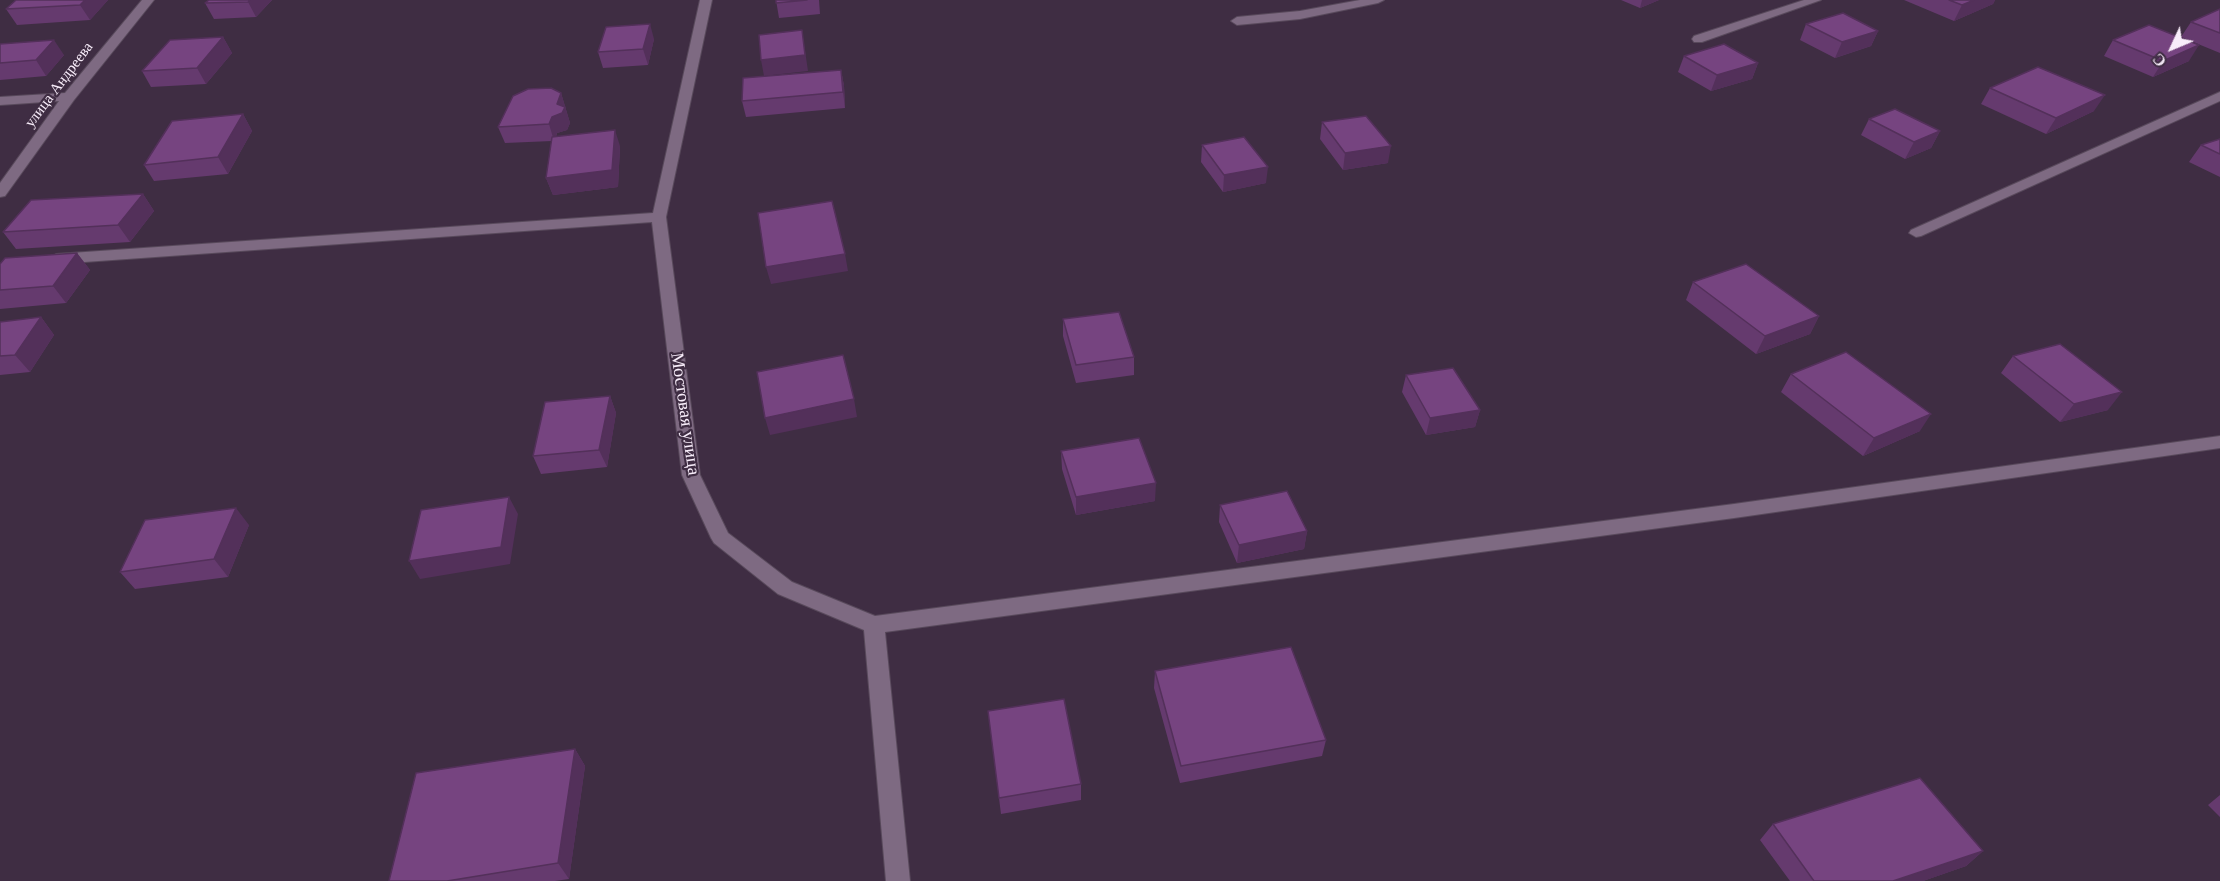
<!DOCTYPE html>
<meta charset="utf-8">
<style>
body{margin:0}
#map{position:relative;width:2220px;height:881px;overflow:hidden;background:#3f2d43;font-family:"Libre Baskerville",serif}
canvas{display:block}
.north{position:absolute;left:2142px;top:18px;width:60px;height:60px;-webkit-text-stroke:4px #3f2d43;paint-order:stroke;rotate:226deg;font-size:16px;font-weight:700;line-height:24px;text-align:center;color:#f8edfa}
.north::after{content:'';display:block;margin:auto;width:21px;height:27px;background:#f8edfa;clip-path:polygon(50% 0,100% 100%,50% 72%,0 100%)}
</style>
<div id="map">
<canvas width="2220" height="881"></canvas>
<div class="north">С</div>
</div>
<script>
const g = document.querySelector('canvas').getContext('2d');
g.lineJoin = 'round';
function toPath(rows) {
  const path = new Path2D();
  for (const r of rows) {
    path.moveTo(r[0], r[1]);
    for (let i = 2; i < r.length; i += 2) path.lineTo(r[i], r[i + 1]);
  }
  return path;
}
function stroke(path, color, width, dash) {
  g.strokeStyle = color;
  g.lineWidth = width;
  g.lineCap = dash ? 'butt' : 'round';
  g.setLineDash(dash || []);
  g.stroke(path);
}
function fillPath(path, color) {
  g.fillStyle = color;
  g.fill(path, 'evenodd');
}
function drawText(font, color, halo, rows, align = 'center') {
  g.font = font + ' "Libre Baskerville",serif';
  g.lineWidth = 4.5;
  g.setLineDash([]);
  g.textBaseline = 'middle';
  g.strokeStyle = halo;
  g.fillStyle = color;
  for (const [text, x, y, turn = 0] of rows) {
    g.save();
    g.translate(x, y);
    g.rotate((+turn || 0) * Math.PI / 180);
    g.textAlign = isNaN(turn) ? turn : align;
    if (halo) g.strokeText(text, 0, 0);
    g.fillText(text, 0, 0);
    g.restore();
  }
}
const minor = toPath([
 [142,0,154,0,74,100,5,196,0,197,0,183,59,101,0,105,0,97,65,93,142,0],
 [700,0,712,0,666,217,700,475,728,533,792,582,875,616,1734,504,2220,436,2220,448,1734,518,885,632,910,881,886,881,864,630,778,594,714,543,711,538,682,475,652,222,56,264,48,259,56,254,653,213,700,0],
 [1360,0,1384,0,1378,3,1300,19,1237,25,1231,21,1237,17,1300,11,1360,0],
 [1804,0,1821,0,1702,42,1694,42,1692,39,1694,36,1804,0],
 [2220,92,2220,101,1921,236,1916,237,1909,233,1911,230,2220,92]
]);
stroke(minor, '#58495b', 2);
fillPath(minor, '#7e6a82');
fillPath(toPath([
 [16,0,108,0,90,20,17,25,6,9],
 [209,0,272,0,256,17,214,19,205,3],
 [776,0,819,0,820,14,779,18],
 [1621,0,1659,0,1640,8],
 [1904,0,1995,0,1993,4,1954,21],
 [2220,9,2220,53,2181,37,2191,22],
 [1806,24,1878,31,1871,46,1835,58,1800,40],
 [223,37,232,53,206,84,151,87,142,71],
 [654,39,648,65,603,68,598,52],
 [2113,40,2189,61,2153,77,2104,56],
 [0,44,64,55,46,76,0,80],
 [1684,56,1758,63,1752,79,1711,91,1678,72],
 [841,70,844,86,845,108,746,117,742,101],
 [1990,88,2094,111,2046,134,1981,104],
 [561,93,570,123,567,130,557,133,556,137,620,146,618,187,553,195,546,178,552,141,505,143,498,127],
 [243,114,252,131,228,174,154,181,144,165],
 [1869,119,1940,131,1931,148,1905,159,1861,135],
 [1322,122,1388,163,1343,170,1320,139],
 [2220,139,2220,177,2189,162,2201,145],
 [1202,145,1266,183,1223,192,1201,162],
 [143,194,154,211,130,242,16,249,3,232],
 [77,253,90,270,66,303,0,309,0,264],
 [1693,282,1819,316,1810,334,1756,354,1686,300],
 [41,317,54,335,30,372,0,375,0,322],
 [1063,319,1134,357,1134,375,1076,383,1063,336],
 [2013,356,2108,410,2060,422,2001,373],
 [1791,374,1920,431,1863,456,1781,392],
 [1406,375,1480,410,1475,427,1426,435,1402,392],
 [610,396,616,413,607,467,541,474,533,456],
 [1061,451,1155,501,1076,515,1062,469],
 [1220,505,1307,531,1304,549,1237,563,1219,522],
 [249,525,228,577,135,589,120,572],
 [1155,671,1326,740,1322,756,1180,783,1154,688],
 [988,711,1081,784,1081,800,1001,814],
 [575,749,585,766,569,879,555,881,389,881],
 [2220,795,2220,817,2208,805],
 [1773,824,1983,851,1966,866,1923,881,1790,881,1760,840]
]), '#653a6e');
fillPath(toPath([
 [85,0,108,0,90,20,80,5],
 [250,0,272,0,256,17,248,2],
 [1642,0,1659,0,1640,8],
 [1974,0,1995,0,1993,4,1954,21,1962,5],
 [650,24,654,39,648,65,643,49],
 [802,30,808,71,764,76,761,60],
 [1878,31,1871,46,1835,58,1842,42],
 [223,37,232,53,206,84,197,68],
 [54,40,64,55,46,76,36,60],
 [2199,45,2189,61,2153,77,2163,61],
 [1758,63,1752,79,1711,91,1717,75],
 [841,70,844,86,845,108,843,92],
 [561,93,570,123,567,130,557,133,554,141,549,124],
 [2105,95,2094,111,2046,134,2056,118],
 [243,114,252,131,228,174,218,157],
 [615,130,620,146,618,187,553,195,546,178],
 [1940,131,1931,148,1905,159,1914,142],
 [1391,146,1388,163,1343,170,1345,153],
 [1268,167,1266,183,1223,192,1224,175],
 [143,194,154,211,130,242,118,225],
 [77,253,90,270,66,303,53,286],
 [845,254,848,271,771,284,766,267],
 [1819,316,1810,334,1756,354,1765,336],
 [41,317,54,335,30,372,15,355],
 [2122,392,2108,410,2060,422,2074,404],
 [610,396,616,413,607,467,599,450],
 [854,399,857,417,770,435,765,418],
 [1480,410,1475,427,1426,435,1430,418],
 [1931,414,1920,431,1863,456,1874,438],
 [1156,483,1155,501,1076,515,1076,497],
 [509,497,518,514,510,564,420,579,409,561],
 [236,508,249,525,228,577,214,559],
 [1307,531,1304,549,1237,563,1239,545],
 [575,749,585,766,569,879,558,863],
 [1983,851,1966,866,1923,881,1893,881]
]), '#53305a');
const building = toPath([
 [16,0,85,0,80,5,6,9,16,0],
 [209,0,250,0,248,2,205,3,209,0],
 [776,0,807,0,776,3,776,0],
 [1949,0,1974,0,1962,5,1949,0],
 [2220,9,2220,33,2191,22,2220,9],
 [1843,13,1878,31,1842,42,1806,24,1843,13],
 [650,24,643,49,598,52,606,27,650,24],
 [2149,25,2199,45,2163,61,2113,40,2149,25],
 [802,30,805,55,761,60,759,35,802,30],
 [223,37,197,68,142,71,170,40,223,37],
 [54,40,36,60,0,63,0,44,54,40],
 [1724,44,1758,63,1717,75,1684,56,1724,44],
 [2038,67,2105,95,2056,118,1990,88,2038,67],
 [841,70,843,92,742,101,743,78,841,70],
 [551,88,561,93,557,104,565,107,562,113,552,117,549,124,498,127,513,96,528,89,551,88],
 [1895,109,1940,131,1914,142,1869,119,1895,109],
 [243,114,218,157,144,165,172,121,243,114],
 [1366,116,1391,146,1345,153,1322,122,1366,116],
 [615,130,612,170,546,178,552,137,615,130],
 [1244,137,1268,167,1224,175,1202,145,1244,137],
 [2220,139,2220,154,2201,145,2220,139],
 [143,194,118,225,3,232,31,200,143,194],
 [832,201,845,254,766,267,758,213,832,201],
 [77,253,53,286,0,290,0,264,5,258,77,253],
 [1746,264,1819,316,1765,336,1693,282,1746,264],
 [1119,312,1134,357,1076,365,1063,319,1119,312],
 [41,317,15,355,0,356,0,322,41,317],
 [2060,344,2122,392,2074,404,2013,356,2060,344],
 [1846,352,1931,414,1874,438,1791,374,1846,352],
 [843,355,854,399,765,418,757,372,843,355],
 [1453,368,1480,410,1430,418,1406,375,1453,368],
 [610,396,599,450,533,456,545,402,610,396],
 [1139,438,1156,483,1076,497,1061,451,1139,438],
 [1287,491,1307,531,1239,545,1220,505,1287,491],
 [509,497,501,547,409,561,421,510,509,497],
 [236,508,214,559,120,572,145,520,236,508],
 [1291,647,1326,740,1181,766,1155,671,1291,647],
 [1064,699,1081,784,999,798,988,711,1064,699],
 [575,749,558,863,447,881,389,881,416,773,575,749],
 [1920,778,1983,851,1893,881,1814,881,1773,824,1920,778]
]);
fillPath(building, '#764480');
stroke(building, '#53305a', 1.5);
drawText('15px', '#f8edfa', '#3f2d43', [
 ["улица Андреева",59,85,-53]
]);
drawText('18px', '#f8edfa', '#3f2d43', [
 ["Мостовая улица",685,414,82]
]);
</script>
